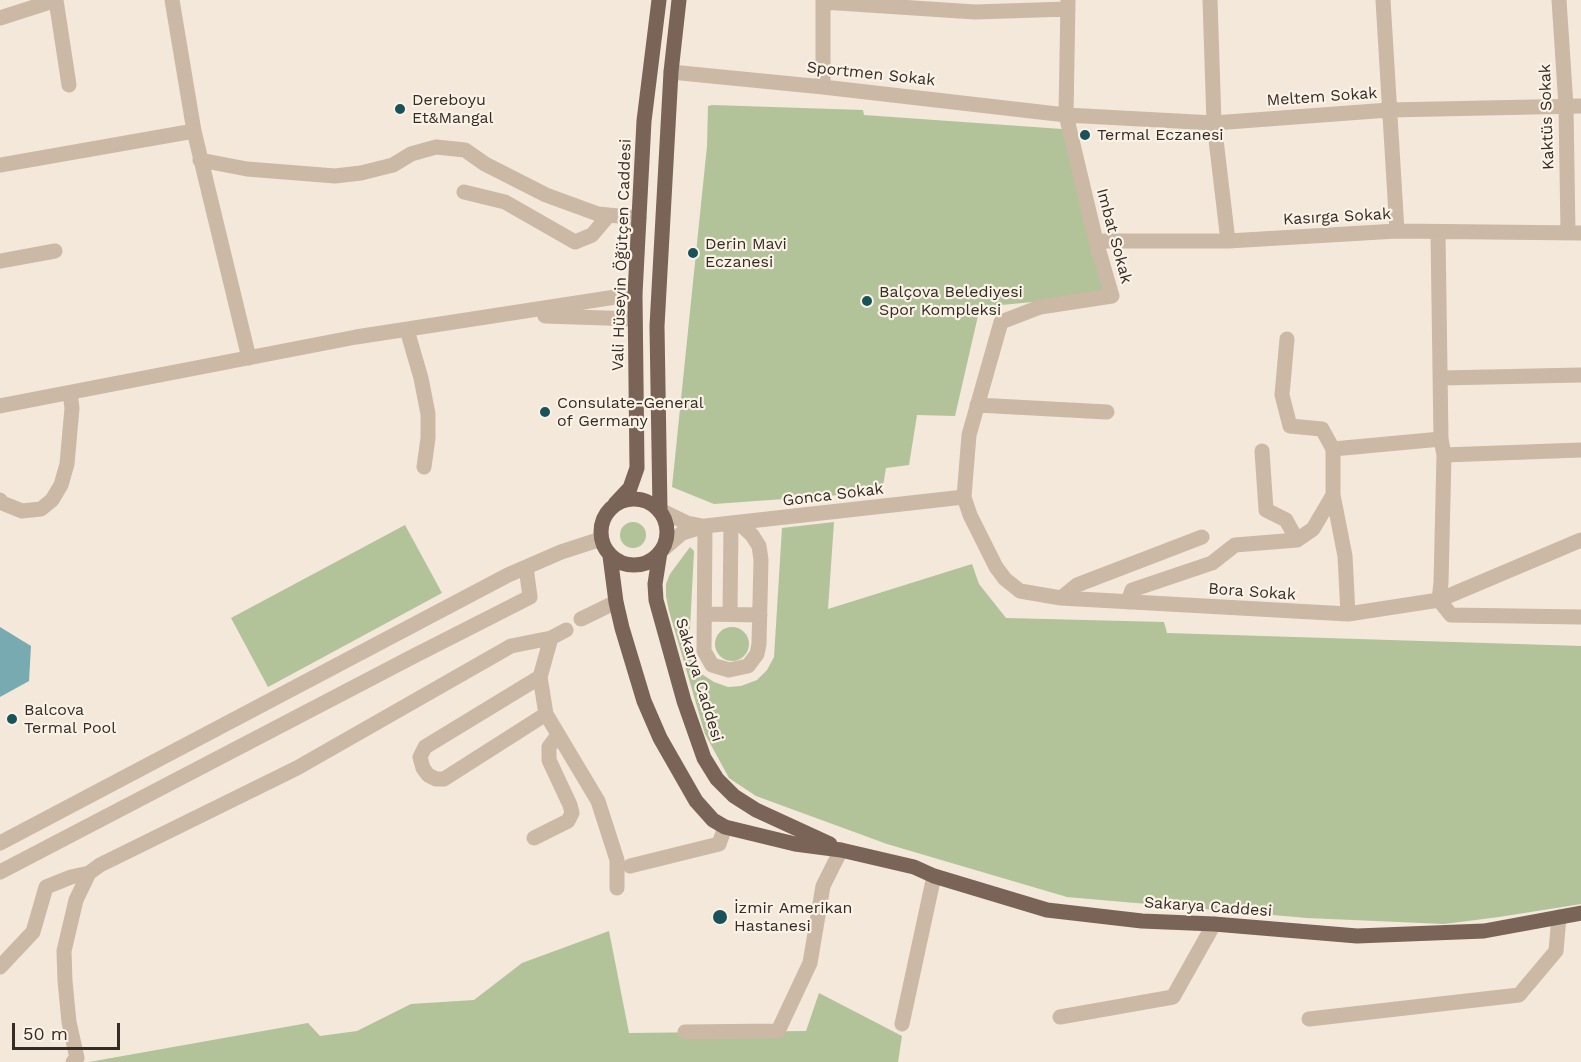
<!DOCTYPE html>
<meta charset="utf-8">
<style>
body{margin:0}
#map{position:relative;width:1581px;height:1062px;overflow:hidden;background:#f3e8d9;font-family:"Work Sans",sans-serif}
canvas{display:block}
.scale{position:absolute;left:12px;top:1023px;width:108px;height:27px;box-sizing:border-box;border:3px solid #362c26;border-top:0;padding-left:8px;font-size:18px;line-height:21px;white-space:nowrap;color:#362c26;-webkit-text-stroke:4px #faf2e6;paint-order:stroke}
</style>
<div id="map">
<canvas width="1581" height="1062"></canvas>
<div class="scale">50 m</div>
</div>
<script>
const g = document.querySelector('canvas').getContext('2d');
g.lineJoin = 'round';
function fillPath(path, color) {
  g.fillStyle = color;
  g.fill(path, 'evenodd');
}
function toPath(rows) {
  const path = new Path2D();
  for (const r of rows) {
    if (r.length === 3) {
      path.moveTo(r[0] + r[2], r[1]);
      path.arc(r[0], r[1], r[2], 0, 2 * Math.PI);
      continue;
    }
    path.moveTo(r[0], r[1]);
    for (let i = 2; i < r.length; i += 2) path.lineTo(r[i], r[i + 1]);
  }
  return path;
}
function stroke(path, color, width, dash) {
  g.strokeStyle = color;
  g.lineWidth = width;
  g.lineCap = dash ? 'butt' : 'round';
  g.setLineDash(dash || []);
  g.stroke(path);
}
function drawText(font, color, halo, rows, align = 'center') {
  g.font = font + ' "Work Sans",sans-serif';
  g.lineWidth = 4.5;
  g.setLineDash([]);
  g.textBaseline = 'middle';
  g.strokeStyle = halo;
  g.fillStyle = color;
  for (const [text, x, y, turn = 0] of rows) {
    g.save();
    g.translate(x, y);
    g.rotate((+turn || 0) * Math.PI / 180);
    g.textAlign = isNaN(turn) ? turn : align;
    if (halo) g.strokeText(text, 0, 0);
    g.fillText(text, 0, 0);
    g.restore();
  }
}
fillPath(toPath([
 [712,105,863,110,864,115,1062,129,1107,295,980,307,955,416,917,415,909,465,886,468,882,492,714,504,672,487,707,146,708,106],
 [834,522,828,609,972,564,979,584,1006,618,1164,622,1167,633,1581,646,1581,904,1499,917,1444,924,1307,918,1067,897,887,844,756,796,729,778,705,734,669,611,666,596,666,584,670,574,690,547,694,551,689,648,692,662,700,673,714,682,728,687,741,686,757,680,767,670,774,657,782,528],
 [633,535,13],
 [405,525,442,593,268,687,231,618],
 [732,644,17],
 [609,931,629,1033,806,1031,819,993,902,1036,898,1062,89,1062,308,1023,320,1036,357,1031,411,1004,474,1000,522,963]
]), '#b2c299');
fillPath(toPath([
 [0,627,31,646,29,681,0,697]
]), '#77abb1');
stroke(toPath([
 [56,0,69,85],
 [172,0,194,131,249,358],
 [823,0,823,87],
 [1068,0,1066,115,1096,241,1112,296,1040,307,1001,322,969,435,964,497,970,515,996,567,1005,579,1020,591,1061,598,1348,614,1439,600,1581,540],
 [1210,0,1214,123,1228,241],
 [1383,0,1397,231],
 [1559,0,1566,106,1568,233],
 [823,2,975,12,1068,9],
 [0,18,56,0],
 [671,72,823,87,1066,115,1214,123,1389,110,1581,106],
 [200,160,247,169,335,176,361,173,393,165,411,154,436,147,465,150,485,164,546,195,598,214,639,218],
 [0,165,194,131],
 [464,192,505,202,575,242,592,235,609,215],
 [1438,233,1441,439,1444,455,1441,583,1439,600,1451,615,1581,617],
 [1096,241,1228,241,1397,231,1581,233],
 [0,261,55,251],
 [545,316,635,319],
 [407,330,421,378,428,414,428,438,424,467],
 [1287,339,1282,395,1290,426,1322,429,1333,449,1333,495,1345,556,1348,614],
 [1441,378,1581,375],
 [977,405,1107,412],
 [0,406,356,337,635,294],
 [1333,449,1441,439],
 [1262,451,1266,510,1286,520,1297,540],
 [1444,455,1581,450],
 [0,500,2,503,22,511,41,509,52,500,61,485,67,464,72,408,70,393],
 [660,510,687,523,702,526],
 [705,526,704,651,712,665,729,670,748,666,757,654,759,644,761,560,759,546,752,535,740,524],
 [660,552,682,533,705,526,964,497],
 [1061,598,1077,585,1202,537],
 [1128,602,1132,590,1212,563,1235,545,1297,540,1313,529,1333,495],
 [705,614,760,615],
 [730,614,731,525],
 [581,619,616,602],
 [551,638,540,677,546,714,598,801,617,860,617,888],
 [540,677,425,747,420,757,423,768,428,775,436,779,444,779,546,714],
 [534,838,568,821,572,813,570,805,549,760,549,747,558,735],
 [0,843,508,575,561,552,601,539],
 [630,866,719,844,725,827],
 [0,872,412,657,530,597,526,567],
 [0,967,33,932,46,887,71,877,89,873],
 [1060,1017,1173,997,1214,924],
 [1309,1019,1519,995,1556,951,1559,917],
 [902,1024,934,876],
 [685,1032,778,1031,810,963,823,886,841,850],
 [73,1062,77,1058,69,1022,65,981,64,951,76,900,89,873,100,865,297,768,511,646,551,638,566,630]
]), '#cbb8a5', 15);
stroke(toPath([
 [634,532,33],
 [615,504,630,488,637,468,635,294,644,121,659,0],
 [660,510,657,326,671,72,679,0],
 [660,552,655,584,656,600,684,701,704,758,717,779,734,796,756,810,830,844],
 [610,556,616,602,622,628,644,701,660,738,696,801,713,820,725,827,795,844,841,850,914,867,934,876,1047,910,1142,921,1214,924,1357,936,1484,931,1581,913]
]), '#796457', 15);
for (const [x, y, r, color] of [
 [400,109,6,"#1a525a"],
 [1085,135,6,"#1a525a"],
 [693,253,6,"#1a525a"],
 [867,301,6,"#1a525a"],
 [545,412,6,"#1a525a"],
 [12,719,6,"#1a525a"],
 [720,917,8,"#1a525a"]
]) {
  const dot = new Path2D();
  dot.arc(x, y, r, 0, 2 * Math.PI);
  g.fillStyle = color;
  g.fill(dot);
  stroke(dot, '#faf2e6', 2);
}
drawText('16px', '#362c26', '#faf2e6', [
 ["Sportmen Sokak",871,74,6],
 ["Meltem Sokak",1322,97,-4],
 ["Kaktüs Sokak",1547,117,-92],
 ["Kasırga Sokak",1337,217,-3],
 ["Imbat Sokak",1114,236,75],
 ["Vali Hüseyin Öğütçen Caddesi",622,255,-88],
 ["Gonca Sokak",833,495,-7],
 ["Bora Sokak",1252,592,4],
 ["Sakarya Caddesi",699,680,73],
 ["Sakarya Caddesi",1208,907,4]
]);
drawText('16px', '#362c26', '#faf2e6', [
 ["Dereboyu",412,100],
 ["Et&Mangal",412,118],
 ["Termal Eczanesi",1097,135],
 ["Derin Mavi",705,244],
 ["Eczanesi",705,262],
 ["Balçova Belediyesi",879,292],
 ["Spor Kompleksi",879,310],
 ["Consulate-General",557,403],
 ["of Germany",557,421],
 ["Balcova",24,710],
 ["Termal Pool",24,728],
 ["İzmir Amerikan",734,908],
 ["Hastanesi",734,926]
], 'left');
</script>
